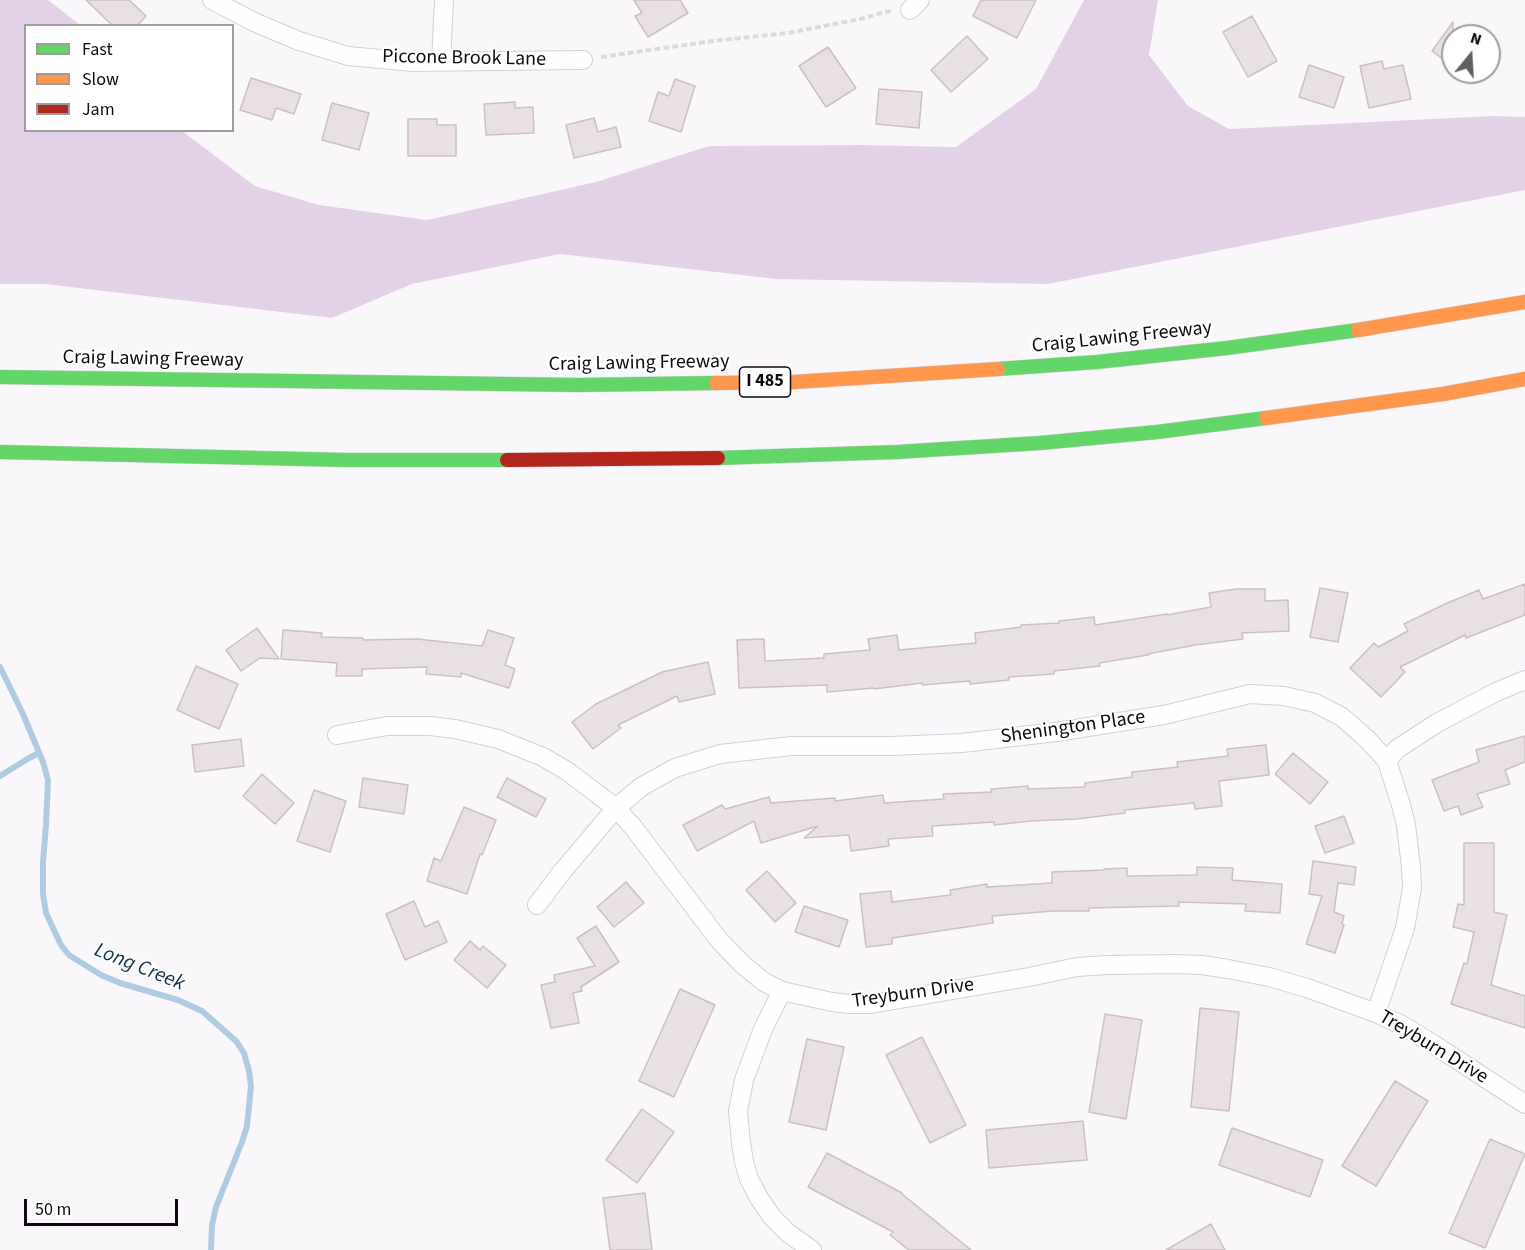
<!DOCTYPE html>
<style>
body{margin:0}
#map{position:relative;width:1525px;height:1250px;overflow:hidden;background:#faf7fb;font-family:"Source Sans 3",sans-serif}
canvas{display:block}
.legend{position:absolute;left:24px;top:24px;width:210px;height:108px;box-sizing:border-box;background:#fff;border:2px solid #9f9ca0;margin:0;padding:8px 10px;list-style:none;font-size:18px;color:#100811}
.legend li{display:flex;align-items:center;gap:12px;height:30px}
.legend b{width:30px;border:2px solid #9f9ca0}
.north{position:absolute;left:1441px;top:24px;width:60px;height:60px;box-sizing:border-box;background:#fff;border:2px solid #9f9ca0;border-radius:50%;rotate:18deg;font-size:16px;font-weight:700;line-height:24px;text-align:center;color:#100811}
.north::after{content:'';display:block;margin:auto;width:21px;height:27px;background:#625c63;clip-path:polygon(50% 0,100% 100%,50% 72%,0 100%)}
.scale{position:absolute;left:24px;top:1199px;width:154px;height:27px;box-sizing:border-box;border:3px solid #100811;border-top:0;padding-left:8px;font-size:18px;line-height:21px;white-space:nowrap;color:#100811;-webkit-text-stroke:4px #fff;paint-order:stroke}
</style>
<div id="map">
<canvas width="1525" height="1250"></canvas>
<ul class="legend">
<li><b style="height:8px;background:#63d668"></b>Fast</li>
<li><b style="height:8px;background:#ff974d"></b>Slow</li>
<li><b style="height:8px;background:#b3261e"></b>Jam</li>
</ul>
<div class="north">N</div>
<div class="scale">50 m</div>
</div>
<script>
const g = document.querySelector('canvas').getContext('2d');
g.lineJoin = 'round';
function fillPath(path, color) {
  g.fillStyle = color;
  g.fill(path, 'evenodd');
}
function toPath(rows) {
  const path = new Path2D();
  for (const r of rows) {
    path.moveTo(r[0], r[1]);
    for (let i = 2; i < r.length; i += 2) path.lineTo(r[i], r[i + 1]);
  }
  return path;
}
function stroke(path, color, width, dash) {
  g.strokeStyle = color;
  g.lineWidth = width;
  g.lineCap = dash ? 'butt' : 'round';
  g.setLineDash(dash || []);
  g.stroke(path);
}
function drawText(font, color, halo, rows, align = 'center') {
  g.font = font + ' "Source Sans 3",sans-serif';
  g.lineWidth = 4.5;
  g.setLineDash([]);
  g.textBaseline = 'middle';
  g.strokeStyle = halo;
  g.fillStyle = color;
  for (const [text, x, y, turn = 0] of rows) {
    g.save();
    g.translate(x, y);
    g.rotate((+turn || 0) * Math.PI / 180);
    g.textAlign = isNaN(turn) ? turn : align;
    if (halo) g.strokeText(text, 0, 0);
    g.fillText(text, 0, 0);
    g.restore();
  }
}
fillPath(toPath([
 [0,0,48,0,80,25,26,26,26,130,182,131,255,186,319,205,427,220,596,182,709,146,862,145,956,147,1036,89,1084,0,1158,0,1149,55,1188,106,1229,129,1493,116,1525,117,1525,190,1048,284,776,279,560,254,412,284,332,318,45,284,0,284]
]), '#e3d2e7');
stroke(toPath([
 [0,667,23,714,43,762,48,780,46,825,43,862,43,894,46,913,61,945,69,955,101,975,120,983,178,1000,202,1011,236,1041,244,1053,249,1071,251,1086,247,1126,242,1142,216,1207,212,1225,211,1250],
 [0,776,29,758,39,753]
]), '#b0cce1', 6);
const building = toPath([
 [86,0,129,0,146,16,137,26,113,26,86,0],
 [634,0,680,0,688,13,648,37,635,16,642,13,634,0],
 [981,0,1036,0,1017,38,973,16,981,0],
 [1252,16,1277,61,1248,77,1223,32,1252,16],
 [1453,22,1453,67,1432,51,1453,22],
 [967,36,988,59,951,92,931,70,967,36],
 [828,47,856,88,826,107,799,66,828,47],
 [1382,61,1384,69,1403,65,1411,99,1369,108,1360,66,1382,61],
 [1309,65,1344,77,1334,108,1299,97,1309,65],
 [251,78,301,94,294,114,276,108,272,120,240,110,251,78],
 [675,79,695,86,681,132,649,121,658,92,669,96,675,79],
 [879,89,922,92,919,128,876,124,879,89],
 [515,102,515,108,533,107,534,133,486,135,484,104,515,102],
 [332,103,369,113,359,150,322,140,332,103],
 [594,118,598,132,616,127,621,147,574,158,566,125,594,118],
 [408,119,437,119,437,125,456,125,456,156,408,156,408,119],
 [1525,584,1525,615,1466,638,1465,635,1400,667,1405,672,1381,697,1350,668,1374,643,1378,647,1408,631,1404,624,1445,604,1479,590,1483,599,1525,584],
 [1320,588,1348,593,1338,642,1310,637,1320,588],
 [1236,589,1265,589,1265,601,1288,600,1289,631,1242,633,1243,639,1195,645,1148,654,1148,655,1099,663,1100,666,1054,671,1054,674,1009,677,1009,680,970,684,970,681,922,685,922,683,874,689,874,688,827,692,827,685,739,688,737,640,764,639,765,661,824,658,824,654,870,650,868,639,897,635,899,650,976,643,975,633,1021,627,1021,625,1059,623,1059,621,1094,617,1095,625,1167,614,1167,615,1211,607,1209,593,1236,589],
 [257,628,279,659,260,658,241,671,226,650,257,628],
 [283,630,322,633,321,637,363,638,363,640,417,639,482,646,488,630,514,638,505,665,515,669,509,688,461,673,461,677,426,674,427,667,362,669,362,676,336,676,337,663,281,659,283,630],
 [708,662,715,694,679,702,677,696,618,725,621,728,593,749,572,722,596,704,662,672,708,662],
 [196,666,238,684,219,729,177,710,196,666],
 [1525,736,1525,762,1505,770,1510,784,1477,794,1483,807,1461,815,1458,806,1444,811,1432,780,1479,762,1476,750,1525,736],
 [241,739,244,766,195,772,192,745,241,739],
 [1266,745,1269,775,1219,781,1222,806,1195,809,1194,803,1125,810,1125,813,1077,819,1031,821,994,825,994,822,932,826,933,836,888,839,889,846,851,851,849,835,804,838,818,826,761,843,754,821,697,851,683,825,722,805,725,809,769,797,771,803,835,798,835,801,883,795,884,803,944,799,943,794,992,792,991,789,1028,786,1028,789,1085,787,1085,783,1132,777,1132,772,1178,767,1177,762,1228,756,1227,749,1266,745],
 [1293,753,1328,782,1310,804,1275,774,1293,753],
 [262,774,294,803,275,824,243,796,262,774],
 [363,778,408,785,404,814,359,807,363,778],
 [507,778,546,799,536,817,497,797,507,778],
 [314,790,346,801,330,852,297,841,314,790],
 [464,807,496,820,482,855,480,854,467,894,427,881,434,858,441,861,464,807],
 [1344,816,1354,843,1325,853,1315,826,1344,816],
 [1464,843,1494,843,1494,912,1507,915,1491,985,1525,996,1525,1028,1451,1004,1464,963,1467,964,1474,932,1453,927,1458,904,1464,905,1464,843],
 [1313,861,1356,867,1354,885,1338,883,1334,912,1344,916,1342,924,1344,925,1335,953,1306,944,1322,896,1309,894,1313,861],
 [1197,867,1233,868,1232,880,1282,884,1280,913,1245,911,1246,904,1179,902,1179,906,1089,908,1089,911,1053,911,992,916,993,923,892,938,892,944,866,947,860,894,891,891,892,902,951,895,950,890,987,884,987,887,1052,883,1052,872,1104,870,1104,869,1127,868,1127,876,1197,875,1197,867],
 [767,871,796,903,775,922,746,890,767,871],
 [626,882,644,903,614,927,597,907,626,882],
 [414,901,425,927,438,921,447,942,405,960,386,914,414,901],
 [804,906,848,920,839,947,795,932,804,906],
 [596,926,619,962,581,987,582,991,573,993,579,1023,551,1028,541,985,555,982,554,975,595,966,577,938,596,926],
 [470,941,480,950,483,946,506,965,487,988,454,960,470,941],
 [680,989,715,1005,674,1097,639,1081,680,989],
 [1200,1008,1239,1012,1229,1111,1191,1107,1200,1008],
 [1105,1014,1142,1020,1126,1119,1089,1112,1105,1014],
 [922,1037,966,1125,930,1143,886,1055,922,1037],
 [807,1039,844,1047,826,1130,789,1122,807,1039],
 [1395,1081,1428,1101,1376,1186,1342,1166,1395,1081],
 [642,1109,674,1132,637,1183,606,1160,642,1109],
 [1083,1121,1087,1160,989,1168,986,1130,1083,1121],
 [1232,1128,1323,1160,1310,1197,1219,1165,1232,1128],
 [1490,1139,1525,1154,1485,1248,1449,1233,1490,1139],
 [827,1153,902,1193,902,1194,971,1250,909,1250,890,1235,893,1232,808,1187,827,1153],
 [645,1193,652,1250,610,1250,603,1198,645,1193],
 [1211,1224,1225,1250,1166,1250,1211,1224]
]);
fillPath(building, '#e9e0e1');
stroke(building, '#cac1c2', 1.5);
const street = toPath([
 [212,0,254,22,299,41,348,56,413,62,583,60],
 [910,10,920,0],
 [441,62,444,0],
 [337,735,387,726,430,726,455,729,498,739,543,757,567,771,616,808,633,827,719,940,742,964,764,982,782,991,832,1002,849,1004,871,1004,1029,977,1077,967,1107,965,1177,964,1202,965,1228,969,1269,977,1307,988,1376,1013,1402,1025,1433,1044,1525,1104],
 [1387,761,1397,749,1437,723,1496,692,1525,680],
 [537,905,561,873,616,808,641,787,675,768,720,754,791,746,892,746,962,743,1056,732,1164,715,1250,694,1284,696,1315,703,1342,717,1368,740,1387,761,1401,805,1406,825,1411,867,1412,888,1405,928,1376,1013],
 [782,991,763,1029,744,1080,738,1111,741,1143,744,1162,749,1179,759,1198,772,1217,788,1233,812,1250]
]);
const fast = toPath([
 [998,369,1097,362,1227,348,1358,330],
 [0,377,578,385,716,383],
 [0,452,347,460,507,460],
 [718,458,897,452,1040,443,1157,432,1266,418]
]);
const slow = toPath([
 [1358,330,1525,302],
 [716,383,794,382,998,369],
 [1266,418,1443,394,1525,379]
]);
const jam = toPath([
 [507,460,718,458]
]);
stroke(street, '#d4cfd6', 20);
stroke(fast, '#d4cfd6', 15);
stroke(slow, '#d4cfd6', 15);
stroke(jam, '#d4cfd6', 15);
stroke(toPath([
 [601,57,713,41,788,33,865,18,884,12,893,11]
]), '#dbdadc', 4, [6, 3]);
stroke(street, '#fefefe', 18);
stroke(fast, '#63d668', 14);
stroke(slow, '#ff974d', 14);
stroke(jam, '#b3261e', 14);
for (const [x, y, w] of [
 [765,382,51]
]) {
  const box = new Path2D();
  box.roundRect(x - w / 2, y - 15, w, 30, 4.5);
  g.fillStyle = '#fff';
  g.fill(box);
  stroke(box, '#100811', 1.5);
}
drawText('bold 18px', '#100811', null, [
 ["I 485",765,382]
]);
drawText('20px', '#100811', '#fff', [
 ["Piccone Brook Lane",464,59,1],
 ["Craig Lawing Freeway",1122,338,-6],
 ["Craig Lawing Freeway",153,360,1],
 ["Craig Lawing Freeway",639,364,-1],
 ["Shenington Place",1073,728,-8],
 ["Treyburn Drive",913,994,-8],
 ["Treyburn Drive",1433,1048,31]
]);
drawText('italic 21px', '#0f3247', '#fff', [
 ["Long Creek",139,968,22]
]);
</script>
